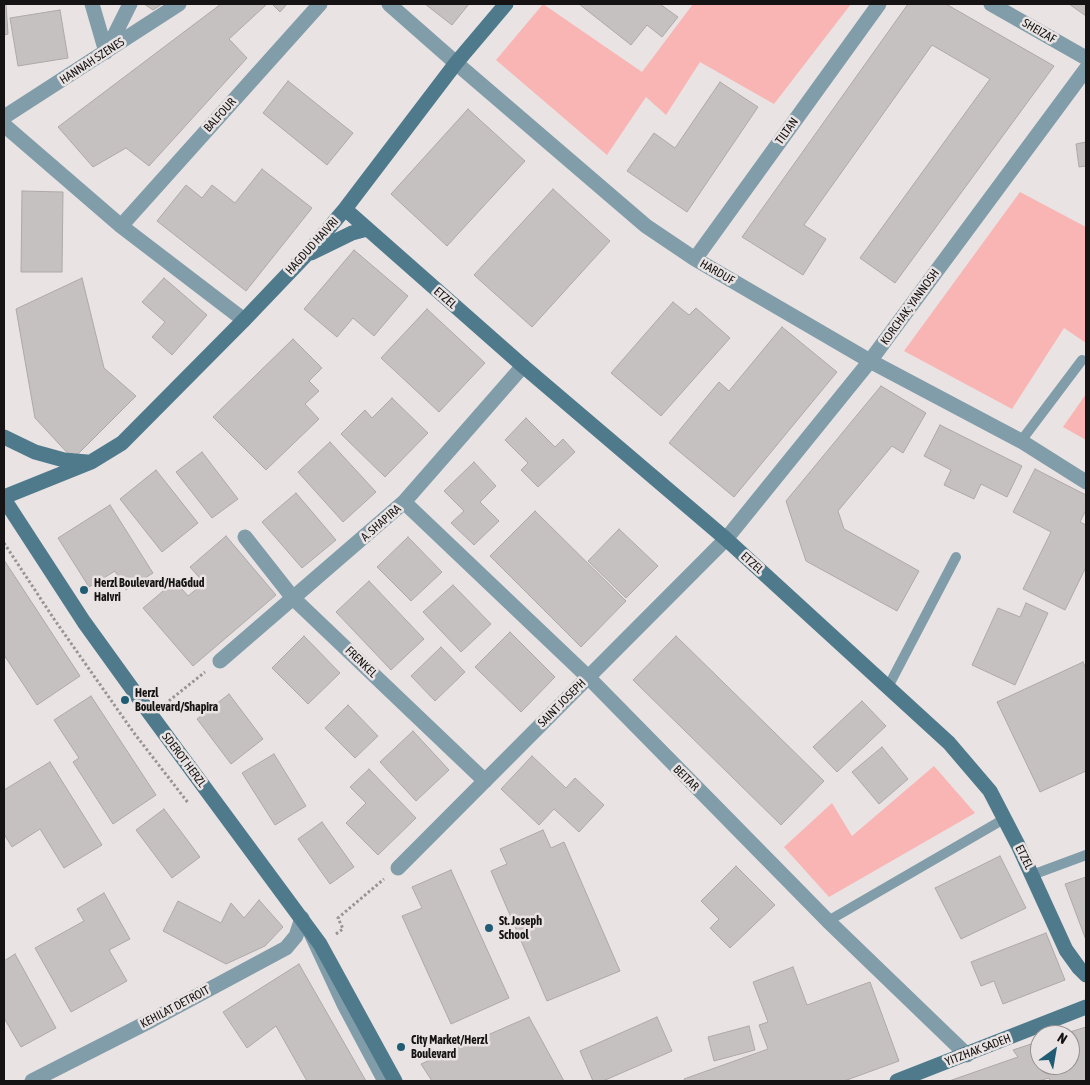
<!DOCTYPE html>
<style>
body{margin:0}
#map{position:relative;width:1090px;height:1085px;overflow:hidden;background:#e9e3e3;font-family:"Asap Condensed",sans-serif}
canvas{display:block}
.frame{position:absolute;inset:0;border:5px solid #151313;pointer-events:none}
.north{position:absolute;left:1030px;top:1025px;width:50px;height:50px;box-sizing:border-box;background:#e9e3e3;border:1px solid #949090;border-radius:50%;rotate:32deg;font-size:14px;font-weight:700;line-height:20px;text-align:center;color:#151313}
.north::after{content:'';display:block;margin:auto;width:18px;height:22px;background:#205d74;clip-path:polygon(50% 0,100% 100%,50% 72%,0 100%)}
</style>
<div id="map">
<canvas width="1090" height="1085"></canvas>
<div class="frame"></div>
<div class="north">N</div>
</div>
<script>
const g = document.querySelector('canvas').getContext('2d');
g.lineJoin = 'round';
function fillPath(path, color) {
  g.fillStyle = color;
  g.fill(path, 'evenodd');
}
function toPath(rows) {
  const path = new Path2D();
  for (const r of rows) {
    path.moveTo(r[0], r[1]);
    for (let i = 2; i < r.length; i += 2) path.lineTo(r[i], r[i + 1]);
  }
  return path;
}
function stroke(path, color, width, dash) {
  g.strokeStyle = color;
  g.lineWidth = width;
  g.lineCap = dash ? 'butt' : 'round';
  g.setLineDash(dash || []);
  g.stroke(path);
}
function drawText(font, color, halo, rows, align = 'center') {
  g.font = font + ' "Asap Condensed",sans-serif';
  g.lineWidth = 5;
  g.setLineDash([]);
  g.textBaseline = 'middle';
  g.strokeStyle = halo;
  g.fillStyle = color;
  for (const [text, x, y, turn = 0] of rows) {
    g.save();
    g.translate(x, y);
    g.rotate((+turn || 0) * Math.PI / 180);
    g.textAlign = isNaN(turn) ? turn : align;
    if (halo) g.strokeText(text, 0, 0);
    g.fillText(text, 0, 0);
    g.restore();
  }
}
fillPath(toPath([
 [543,4,642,72,693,4,851,4,774,104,700,62,666,115,646,97,607,155,496,60],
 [1020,192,1086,227,1086,343,1064,328,1012,409,904,351],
 [1086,394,1086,440,1063,427],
 [934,766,975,813,829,897,784,847,832,803,852,836]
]), '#f9b5b3');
const building = toPath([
 [4,4,6,4,8,34,4,35,4,4],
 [144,4,162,4,153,10,144,4],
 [221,4,267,4,229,39,247,58,149,166,126,148,93,167,58,127,221,4],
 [272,4,287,4,280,12,272,4],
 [425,4,469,4,452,25,425,4],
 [579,4,660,4,678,17,662,37,647,25,631,45,579,4],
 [908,4,946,4,1054,66,895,283,860,258,990,79,932,45,804,225,826,239,803,275,742,237,908,4],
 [1069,4,1086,4,1086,16,1069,4],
 [60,10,68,58,18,66,10,18,60,10],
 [288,81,353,133,327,165,263,113,288,81],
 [720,82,758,107,687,212,627,171,654,133,675,148,720,82],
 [468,109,525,161,447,246,391,194,468,109],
 [1086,142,1086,166,1079,167,1076,144,1086,142],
 [262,169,312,208,246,291,157,221,186,185,202,198,212,185,235,203,262,169],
 [553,189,610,241,532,327,474,275,553,189],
 [22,191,63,192,62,272,21,272,22,191],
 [354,250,408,296,374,336,353,318,337,337,304,309,354,250],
 [82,278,104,368,136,396,73,459,35,418,16,309,82,278],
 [164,278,207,315,172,355,152,337,165,322,142,302,164,278],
 [673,302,689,315,696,308,730,338,661,416,611,373,673,302],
 [427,309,485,363,439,412,381,358,427,309],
 [782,327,837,372,734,497,669,443,719,382,729,391,782,327],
 [293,339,322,368,309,381,319,391,305,404,319,419,266,470,213,417,293,339],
 [881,386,926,413,903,453,892,446,838,511,844,529,919,571,897,611,806,561,786,501,881,386],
 [392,398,428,433,385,477,341,434,365,410,372,418,392,398],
 [526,418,555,447,563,439,575,452,538,487,521,470,528,463,505,440,526,418],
 [940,425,1022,466,1007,497,981,484,974,499,944,485,951,470,924,456,940,425],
 [330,442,376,492,343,522,298,472,330,442],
 [202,452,238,499,212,518,176,472,202,452],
 [474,462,496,486,480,502,499,521,474,545,451,523,464,511,444,491,474,462],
 [1035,469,1086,495,1086,510,1080,522,1086,525,1086,567,1065,610,1023,589,1051,532,1013,512,1035,469],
 [156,470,198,523,162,552,120,499,156,470],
 [296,493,336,540,302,568,262,522,296,493],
 [110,505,153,573,126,590,115,571,89,587,58,538,110,505],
 [535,511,626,601,581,647,490,556,535,511],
 [619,529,658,566,626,598,588,561,619,529],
 [226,536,276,595,193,666,143,608,175,581,188,596,204,583,190,567,226,536],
 [408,537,442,572,411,601,377,567,408,537],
 [4,560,80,676,37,705,4,655,4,560],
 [369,581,424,639,391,670,336,612,369,581],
 [453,585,491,624,461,652,423,612,453,585],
 [1026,603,1048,613,1015,685,972,665,998,608,1020,617,1026,603],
 [510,632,555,677,521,712,475,667,510,632],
 [304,636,340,673,308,704,272,668,304,636],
 [676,636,824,781,781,825,633,680,676,636],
 [441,647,465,672,435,701,411,676,441,647],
 [1083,662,1086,669,1086,771,1040,792,997,702,1083,662],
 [229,694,263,739,231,764,197,719,229,694],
 [91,696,156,795,113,824,73,762,79,758,54,720,91,696],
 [862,701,886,726,837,772,813,747,862,701],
 [348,705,378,736,355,758,325,728,348,705],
 [413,731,449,770,416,801,380,762,413,731],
 [882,747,908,779,879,804,852,772,882,747],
 [274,754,306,806,275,825,242,773,274,754],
 [532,756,566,788,575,778,604,805,579,832,554,809,539,825,501,789,532,756],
 [50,762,102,845,64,868,40,829,12,847,4,834,4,790,50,762],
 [369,769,416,818,378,855,346,823,366,803,350,787,369,769],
 [164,809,200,857,172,878,136,830,164,809],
 [322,822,354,867,330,884,298,839,322,822],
 [543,830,551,848,564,842,620,971,547,1001,491,871,507,864,500,849,543,830],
 [1000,856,1026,908,961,939,935,888,1000,856],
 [736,866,775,905,730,948,710,928,719,919,701,901,736,866],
 [451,870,509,998,451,1024,402,916,422,908,412,887,451,870],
 [1086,877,1086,940,1065,884,1086,877],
 [104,893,130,939,109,950,127,981,71,1012,35,948,84,921,77,909,104,893],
 [259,900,283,927,265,946,226,964,163,931,178,901,221,923,231,903,244,918,259,900],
 [1046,933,1065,980,1003,1004,994,981,981,986,971,962,1046,933],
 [15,954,56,1028,21,1047,4,1018,4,961,15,954],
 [299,964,327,1013,366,1081,307,1081,276,1026,247,1048,223,1012,299,964],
 [793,967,807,1005,870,982,899,1061,844,1081,685,1081,684,1079,768,1049,759,1025,768,1022,753,982,793,967],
 [529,1017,564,1081,432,1081,421,1064,529,1017],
 [657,1017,672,1051,603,1081,593,1081,580,1051,657,1017],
 [749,1026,755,1050,714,1061,708,1037,749,1026],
 [1086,1027,1086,1081,1050,1081,1049,1078,1038,1081,949,1081,1018,1057,1013,1050,1040,1041,1040,1065,1070,1065,1070,1035,1060,1035,1086,1027]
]);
fillPath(building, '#c6c1c1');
stroke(building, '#aea9a8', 1);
stroke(toPath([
 [4,543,54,619,134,733,189,804],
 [165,704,205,672],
 [336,934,343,929,338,918,384,879]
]), '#999494', 3, [2.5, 2.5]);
stroke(toPath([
 [1021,441,1082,360],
 [888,687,956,557],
 [1032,875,1086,855],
 [828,921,1004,819],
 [309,935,342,1006,382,1081]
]), '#819da9', 10);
stroke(toPath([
 [92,4,106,52],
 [389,4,456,63,646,226,695,259,870,361,1021,441,1086,482],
 [991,4,1086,58],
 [107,50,130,4],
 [4,117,179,4],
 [4,125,121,226,244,320],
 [121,226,320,4],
 [695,259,879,4],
 [404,502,588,677,828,921,967,1055],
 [245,537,293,598,485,781],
 [220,661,404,502,523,366],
 [398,868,726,539,870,361,1086,69],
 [32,1081,152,1020,286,948,296,936,302,918]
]), '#819da9', 15);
stroke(toPath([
 [345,209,523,366,726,539,949,743,990,791,1018,845,1066,950,1079,968,1086,975],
 [311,253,352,233,367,229],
 [4,437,35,452,64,460,87,462],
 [4,497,91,462,122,443,244,320,306,255,345,209,456,63,506,4],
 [4,499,84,622,151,715,320,944,395,1081],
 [897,1081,1086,1007]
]), '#4f7a8c', 15);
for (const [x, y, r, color] of [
 [84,590,5,"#205d74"],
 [125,700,5,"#205d74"],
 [489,928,5,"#205d74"],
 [401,1047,5,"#205d74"]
]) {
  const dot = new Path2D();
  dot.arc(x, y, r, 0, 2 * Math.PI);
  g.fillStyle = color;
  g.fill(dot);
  stroke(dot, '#e9e3e3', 2);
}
drawText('12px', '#151313', '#e9e3e3', [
 ["SHEIZAF",1039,31,30],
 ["HANNAH SZENES",92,61,-33],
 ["BALFOUR",220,115,-48],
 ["TILTAN",787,131,-54],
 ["HAGDUD HAIVRI",312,246,-48],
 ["HARDUF",717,272,30],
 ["ETZEL",445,298,41],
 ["KORCHAK, YANNOSH",910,307,-54],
 ["A. SHAPIRA",381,523,-41],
 ["ETZEL",752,563,42],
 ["FRENKEL",361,662,44],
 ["SAINT JOSEPH",562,703,-45],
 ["SDEROT HERZL",184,760,53],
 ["BEITAR",686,778,45],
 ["ETZEL",1024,857,64],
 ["KEHILAT DETROIT",175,1007,-28],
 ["YITZHAK SADEH",978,1050,-21]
]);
drawText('bold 12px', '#151313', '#e9e3e3', [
 ["Herzl Boulevard/HaGdud",94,583],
 ["HaIvri",94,597],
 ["Herzl",135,693],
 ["Boulevard/Shapira",135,707],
 ["St. Joseph",499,921],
 ["School",499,935],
 ["City Market/Herzl",411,1040],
 ["Boulevard",411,1054]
], 'left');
</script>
